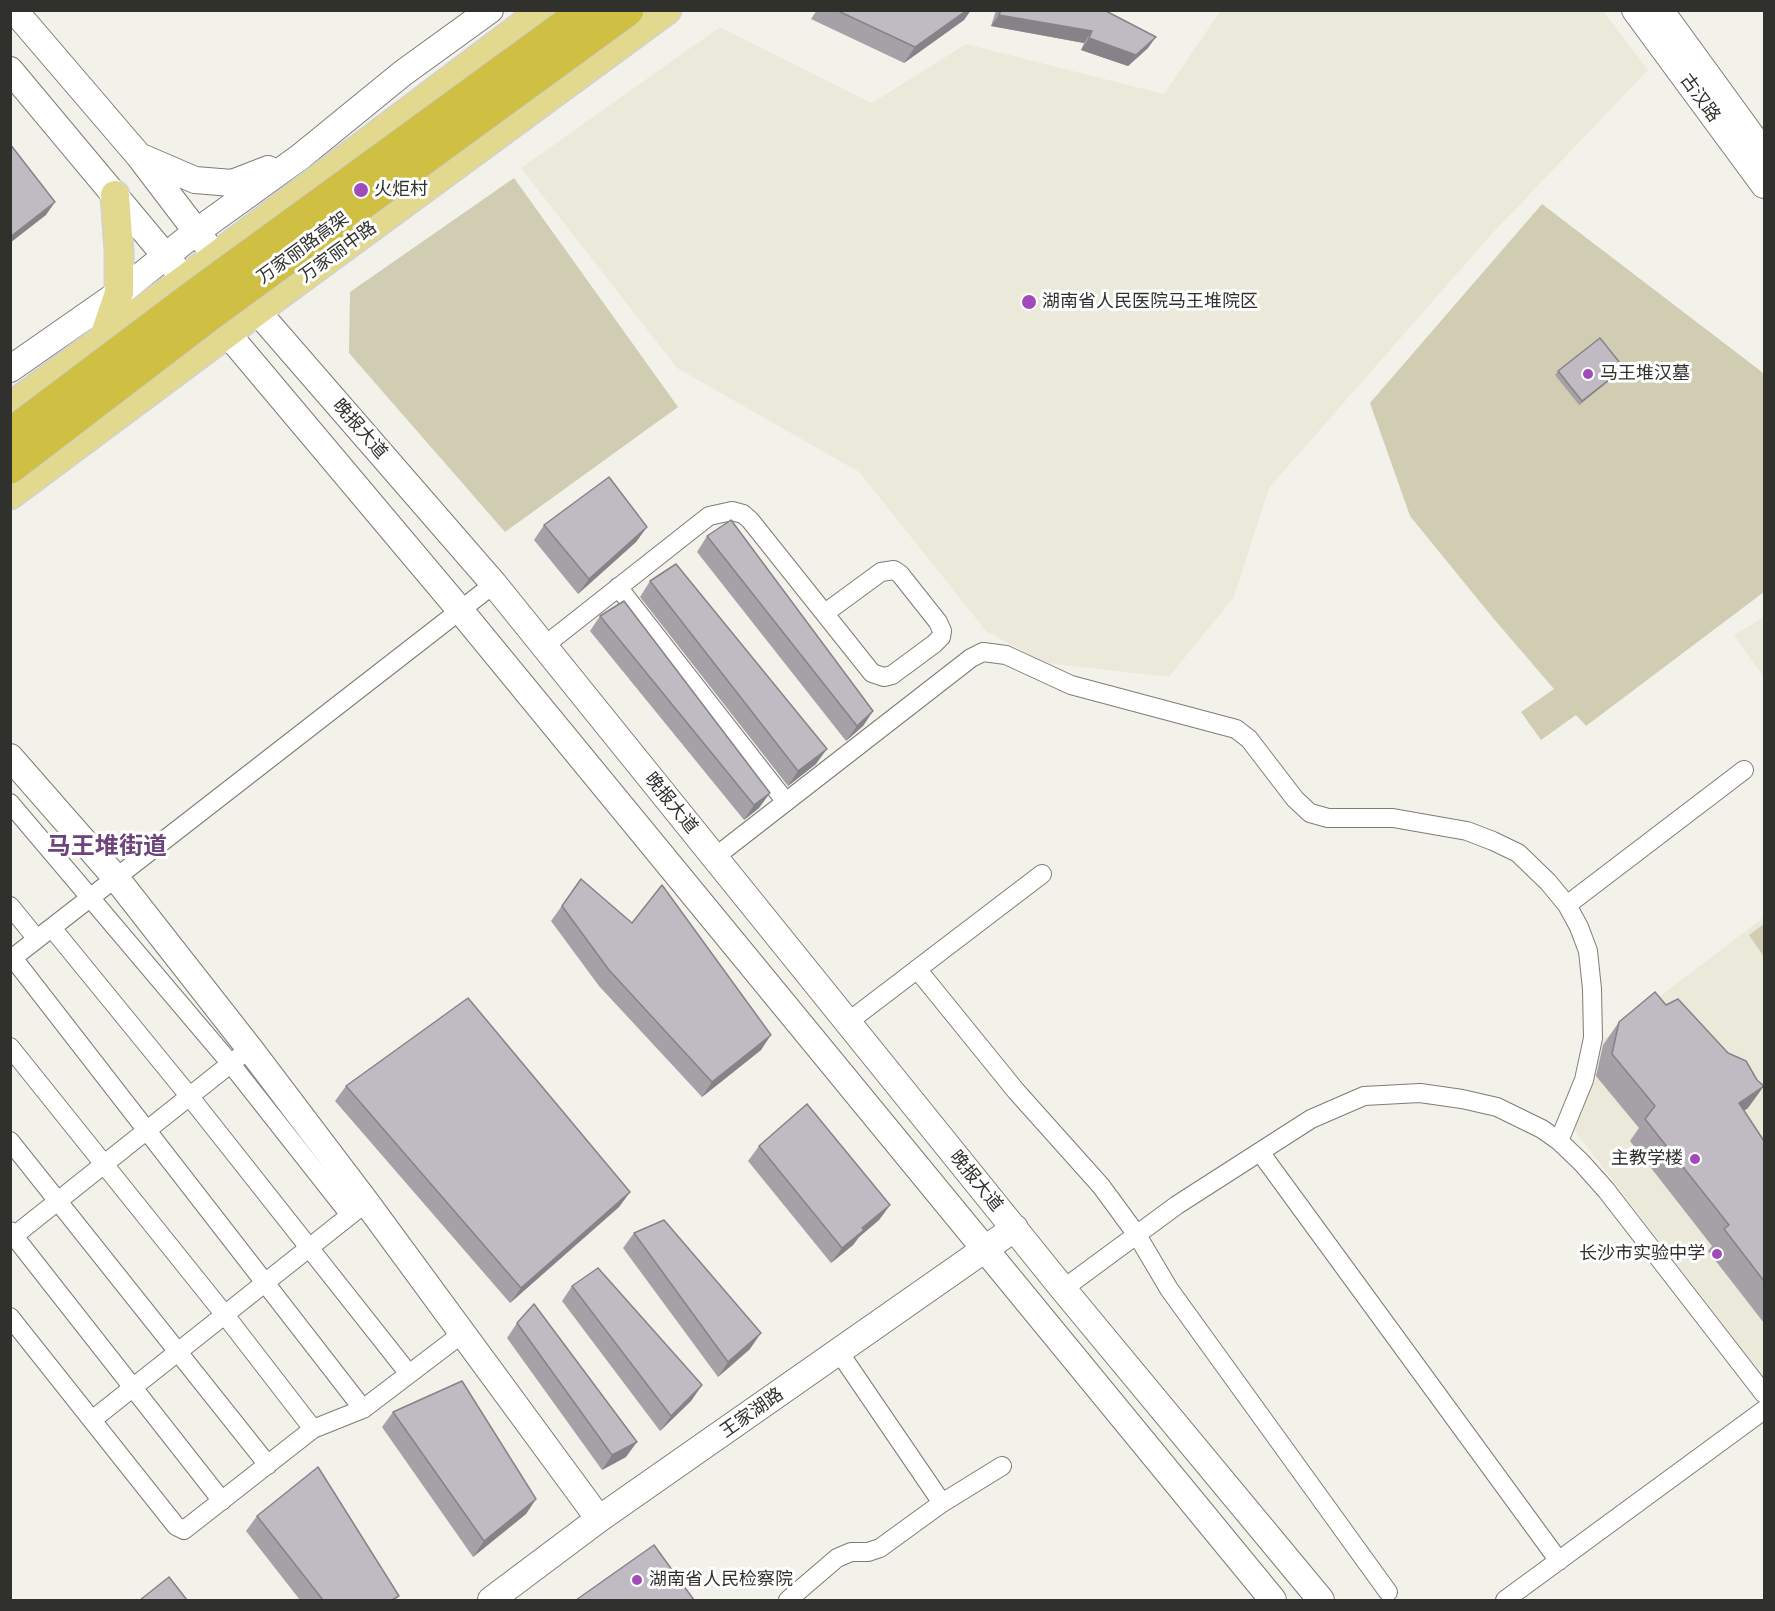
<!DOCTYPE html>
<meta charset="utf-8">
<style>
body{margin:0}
#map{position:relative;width:1775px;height:1611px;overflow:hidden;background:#f3f2ea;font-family:Raleway,sans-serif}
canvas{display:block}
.frame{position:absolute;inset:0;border:12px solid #30302c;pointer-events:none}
</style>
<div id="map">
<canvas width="1775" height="1611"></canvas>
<div class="frame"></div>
</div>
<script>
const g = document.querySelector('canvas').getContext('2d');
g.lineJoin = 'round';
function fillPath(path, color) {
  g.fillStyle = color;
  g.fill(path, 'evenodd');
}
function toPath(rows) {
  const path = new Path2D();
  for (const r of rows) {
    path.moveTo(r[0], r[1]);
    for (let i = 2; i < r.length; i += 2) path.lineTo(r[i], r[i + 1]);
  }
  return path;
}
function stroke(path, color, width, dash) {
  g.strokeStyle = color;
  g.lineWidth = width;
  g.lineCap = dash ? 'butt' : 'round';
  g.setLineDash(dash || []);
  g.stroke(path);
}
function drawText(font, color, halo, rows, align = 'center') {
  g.font = font + ' Raleway,"Noto Sans SC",sans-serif';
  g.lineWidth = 6;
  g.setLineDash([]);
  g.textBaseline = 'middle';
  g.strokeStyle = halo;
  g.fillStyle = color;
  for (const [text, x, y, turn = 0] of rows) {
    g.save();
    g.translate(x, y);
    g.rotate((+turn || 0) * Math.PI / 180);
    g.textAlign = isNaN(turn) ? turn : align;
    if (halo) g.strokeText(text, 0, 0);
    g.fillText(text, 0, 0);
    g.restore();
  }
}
fillPath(toPath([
 [1221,10,1603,11,1648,70,1489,237,1269,488,1234,597,1169,677,1045,663,986,631,859,472,677,368,521,168,720,27,872,103,966,44,1164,94],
 [1764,617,1764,678,1734,635],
 [1764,917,1764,1378,1575,1131,1584,1061,1601,1041]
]), '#ebeada');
fillPath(toPath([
 [514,178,678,407,505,532,349,353,350,292],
 [1542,204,1762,372,1764,379,1764,592,1586,726,1576,715,1541,740,1521,712,1554,689,1493,618,1410,516,1370,403],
 [1764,924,1764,957,1749,935]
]), '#d1cdb2');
const street = toPath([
 [618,587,786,802],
 [544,646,709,516,732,511,743,514,750,520,872,673,884,677,892,675,934,644,941,637,942,631,938,622,900,574,894,570,881,572,825,613],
 [10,803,231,1064,350,1215],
 [715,857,971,658,983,652,1006,655,1071,685,1236,729,1249,739,1295,799,1310,813,1328,818,1393,818,1467,831,1493,841,1518,853,1548,882,1567,905,1579,927,1588,951,1592,989,1593,1038,1584,1080,1559,1141],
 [1567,905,1744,770],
 [10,906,37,939],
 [52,928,190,1097,409,1374],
 [13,958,363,1409],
 [10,960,494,584],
 [917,969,1016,1091,1101,1186,1137,1235,1169,1289,1388,1592],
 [848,1022,1042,874],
 [10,1047,225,1315,313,1429],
 [10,1141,268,1465],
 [1260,1152,1559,1561],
 [10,1231,222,1501],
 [10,1239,239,1057],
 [1063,1289,1177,1205,1311,1119,1364,1096,1420,1093,1462,1099,1497,1107,1542,1129,1559,1141,1581,1162,1606,1190,1764,1394],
 [10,1317,176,1526,184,1530,313,1429,363,1409,463,1333],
 [839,1352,942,1503],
 [92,1420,358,1209],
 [788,1600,837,1558,851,1552,868,1552,880,1548,942,1503,1002,1466],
 [1505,1600,1764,1410]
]);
const secondary = toPath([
 [14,10,139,156,257,311,494,584,1063,1289,1321,1600],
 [1635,10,1764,185],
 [1660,10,1764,153],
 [10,70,198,295,227,333,460,610,1273,1600],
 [139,156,195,180,232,183,268,169],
 [10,369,119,293,196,232,300,157,403,73,490,10],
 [10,757,116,878,250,1049,366,1202,599,1519],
 [491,1600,599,1519,1015,1228]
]);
const primary = toPath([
 [103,340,119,293,119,251,115,195],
 [10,407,215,257,543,10],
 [10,495,257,311,667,10]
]);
stroke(street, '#7d7c75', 20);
stroke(secondary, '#7d7c75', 28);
stroke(primary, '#d1d1d1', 31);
stroke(street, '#fff', 18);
stroke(secondary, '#fff', 26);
stroke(primary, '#e2d98e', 28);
const highwayBridge = toPath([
 [10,435,196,295,587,10],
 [10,467,210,314,627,10]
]);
stroke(highwayBridge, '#d1d1d1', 35, []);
stroke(highwayBridge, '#cfbf42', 33);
fillPath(toPath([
 [817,10,971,10,964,20,904,63,811,19],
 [996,10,1104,10,1148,48,1128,66,1081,50,1084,43,991,26],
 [1624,368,1621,371,1579,405,1555,375,1558,371],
 [544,525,647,527,636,542,578,594,534,540],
 [707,536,873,711,863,726,846,741,697,552],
 [650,581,816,764,788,786,640,597],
 [600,616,759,808,744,820,590,631],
 [581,879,761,1050,702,1097,599,986,551,921],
 [1619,1022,1748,1108,1744,1111,1764,1141,1764,1323,1708,1251,1712,1246,1630,1141,1639,1128,1596,1076,1603,1045],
 [346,1086,630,1192,619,1207,510,1303,335,1101],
 [759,1146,890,1205,879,1220,859,1237,853,1245,831,1263,748,1161],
 [634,1233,750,1349,718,1377,623,1248],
 [572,1286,702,1385,691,1401,660,1431,562,1301],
 [517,1323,626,1457,602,1470,507,1338],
 [393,1412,536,1499,526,1514,473,1557,382,1427],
 [257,1516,396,1600,300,1600,246,1531]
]), '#a5a1a7');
fillPath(toPath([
 [967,10,971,10,964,20,904,63,915,47],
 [999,15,1092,31,1084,43,991,26],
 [1156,37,1148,48,1128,66,1081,50,1089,38],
 [55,202,46,215,10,243,10,237],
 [1624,368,1621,371,1579,405,1582,401],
 [647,527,636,542,578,594,589,579],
 [873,711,863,726,846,741,857,726],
 [827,749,816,764,788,786,798,771],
 [770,793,759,808,744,820,754,805],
 [771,1035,761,1050,702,1097,712,1082],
 [1764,1086,1748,1108,1723,1125,1739,1103],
 [630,1192,619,1207,510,1303,521,1288],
 [890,1205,879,1220,859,1237,853,1245,831,1263,842,1248,862,1228],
 [761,1333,750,1349,718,1377,728,1362],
 [702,1385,691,1401,660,1431,671,1416],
 [637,1442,626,1457,602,1470,612,1455],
 [536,1499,526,1514,473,1557,484,1541]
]), '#868388');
const building = toPath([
 [836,10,967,10,915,47,836,10],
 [1001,10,1104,10,1156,37,1136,55,1089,38,1092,31,999,15,1001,10],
 [10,144,55,202,10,237,10,144],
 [1600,338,1624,368,1582,401,1558,371,1600,338],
 [609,477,647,527,589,579,544,525,609,477],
 [731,520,873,711,857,726,707,536,731,520],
 [676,564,827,749,798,771,650,581,676,564],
 [624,601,770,793,754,805,600,616,624,601],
 [581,879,632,923,662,885,771,1035,712,1082,609,970,562,906,581,879],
 [1655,992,1666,1005,1678,999,1728,1053,1746,1061,1757,1080,1764,1086,1739,1103,1764,1141,1764,1281,1724,1229,1729,1225,1645,1119,1655,1106,1612,1054,1619,1022,1655,992],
 [468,998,630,1192,521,1288,346,1086,468,998],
 [807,1104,890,1205,862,1228,864,1230,842,1248,759,1146,807,1104],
 [664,1220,761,1333,728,1362,634,1233,664,1220],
 [598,1268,702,1385,671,1416,572,1286,598,1268],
 [534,1304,637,1442,612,1455,517,1323,534,1304],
 [462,1381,536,1499,484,1541,393,1412,462,1381],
 [318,1467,399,1596,392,1600,323,1600,257,1516,318,1467],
 [654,1545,694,1600,576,1600,654,1545],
 [169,1577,187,1600,140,1600,169,1577]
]);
fillPath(building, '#c0bbc2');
stroke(building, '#868388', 1.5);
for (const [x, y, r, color] of [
 [361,190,8,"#a04bb9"],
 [1029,302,8,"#a04bb9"],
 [1588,374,6,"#a04bb9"],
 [1695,1159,6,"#a04bb9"],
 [1717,1254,6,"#a04bb9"],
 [637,1580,6,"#a04bb9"]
]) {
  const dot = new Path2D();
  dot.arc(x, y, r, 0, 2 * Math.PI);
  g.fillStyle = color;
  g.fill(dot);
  stroke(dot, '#fff', 2);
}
drawText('18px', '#30302c', '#fff', [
 ["古汉路",1700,98,54],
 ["万家丽路高架",303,248,-36],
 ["万家丽中路",338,252,-36],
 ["晚报大道",360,429,49],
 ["晚报大道",671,803,51],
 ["晚报大道",976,1181,51],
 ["王家湖路",752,1413,-35]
]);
drawText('18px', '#30302c', '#fff', [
 ["火炬村",374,190],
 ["湖南省人民医院马王堆院区",1042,302],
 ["马王堆汉墓",1600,374],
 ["主教学楼",1683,1159,"right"],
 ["长沙市实验中学",1705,1254,"right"],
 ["湖南省人民检察院",649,1580]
], 'left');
drawText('bold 24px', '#6e447c', '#fff', [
 ["马王堆街道",107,847]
]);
</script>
